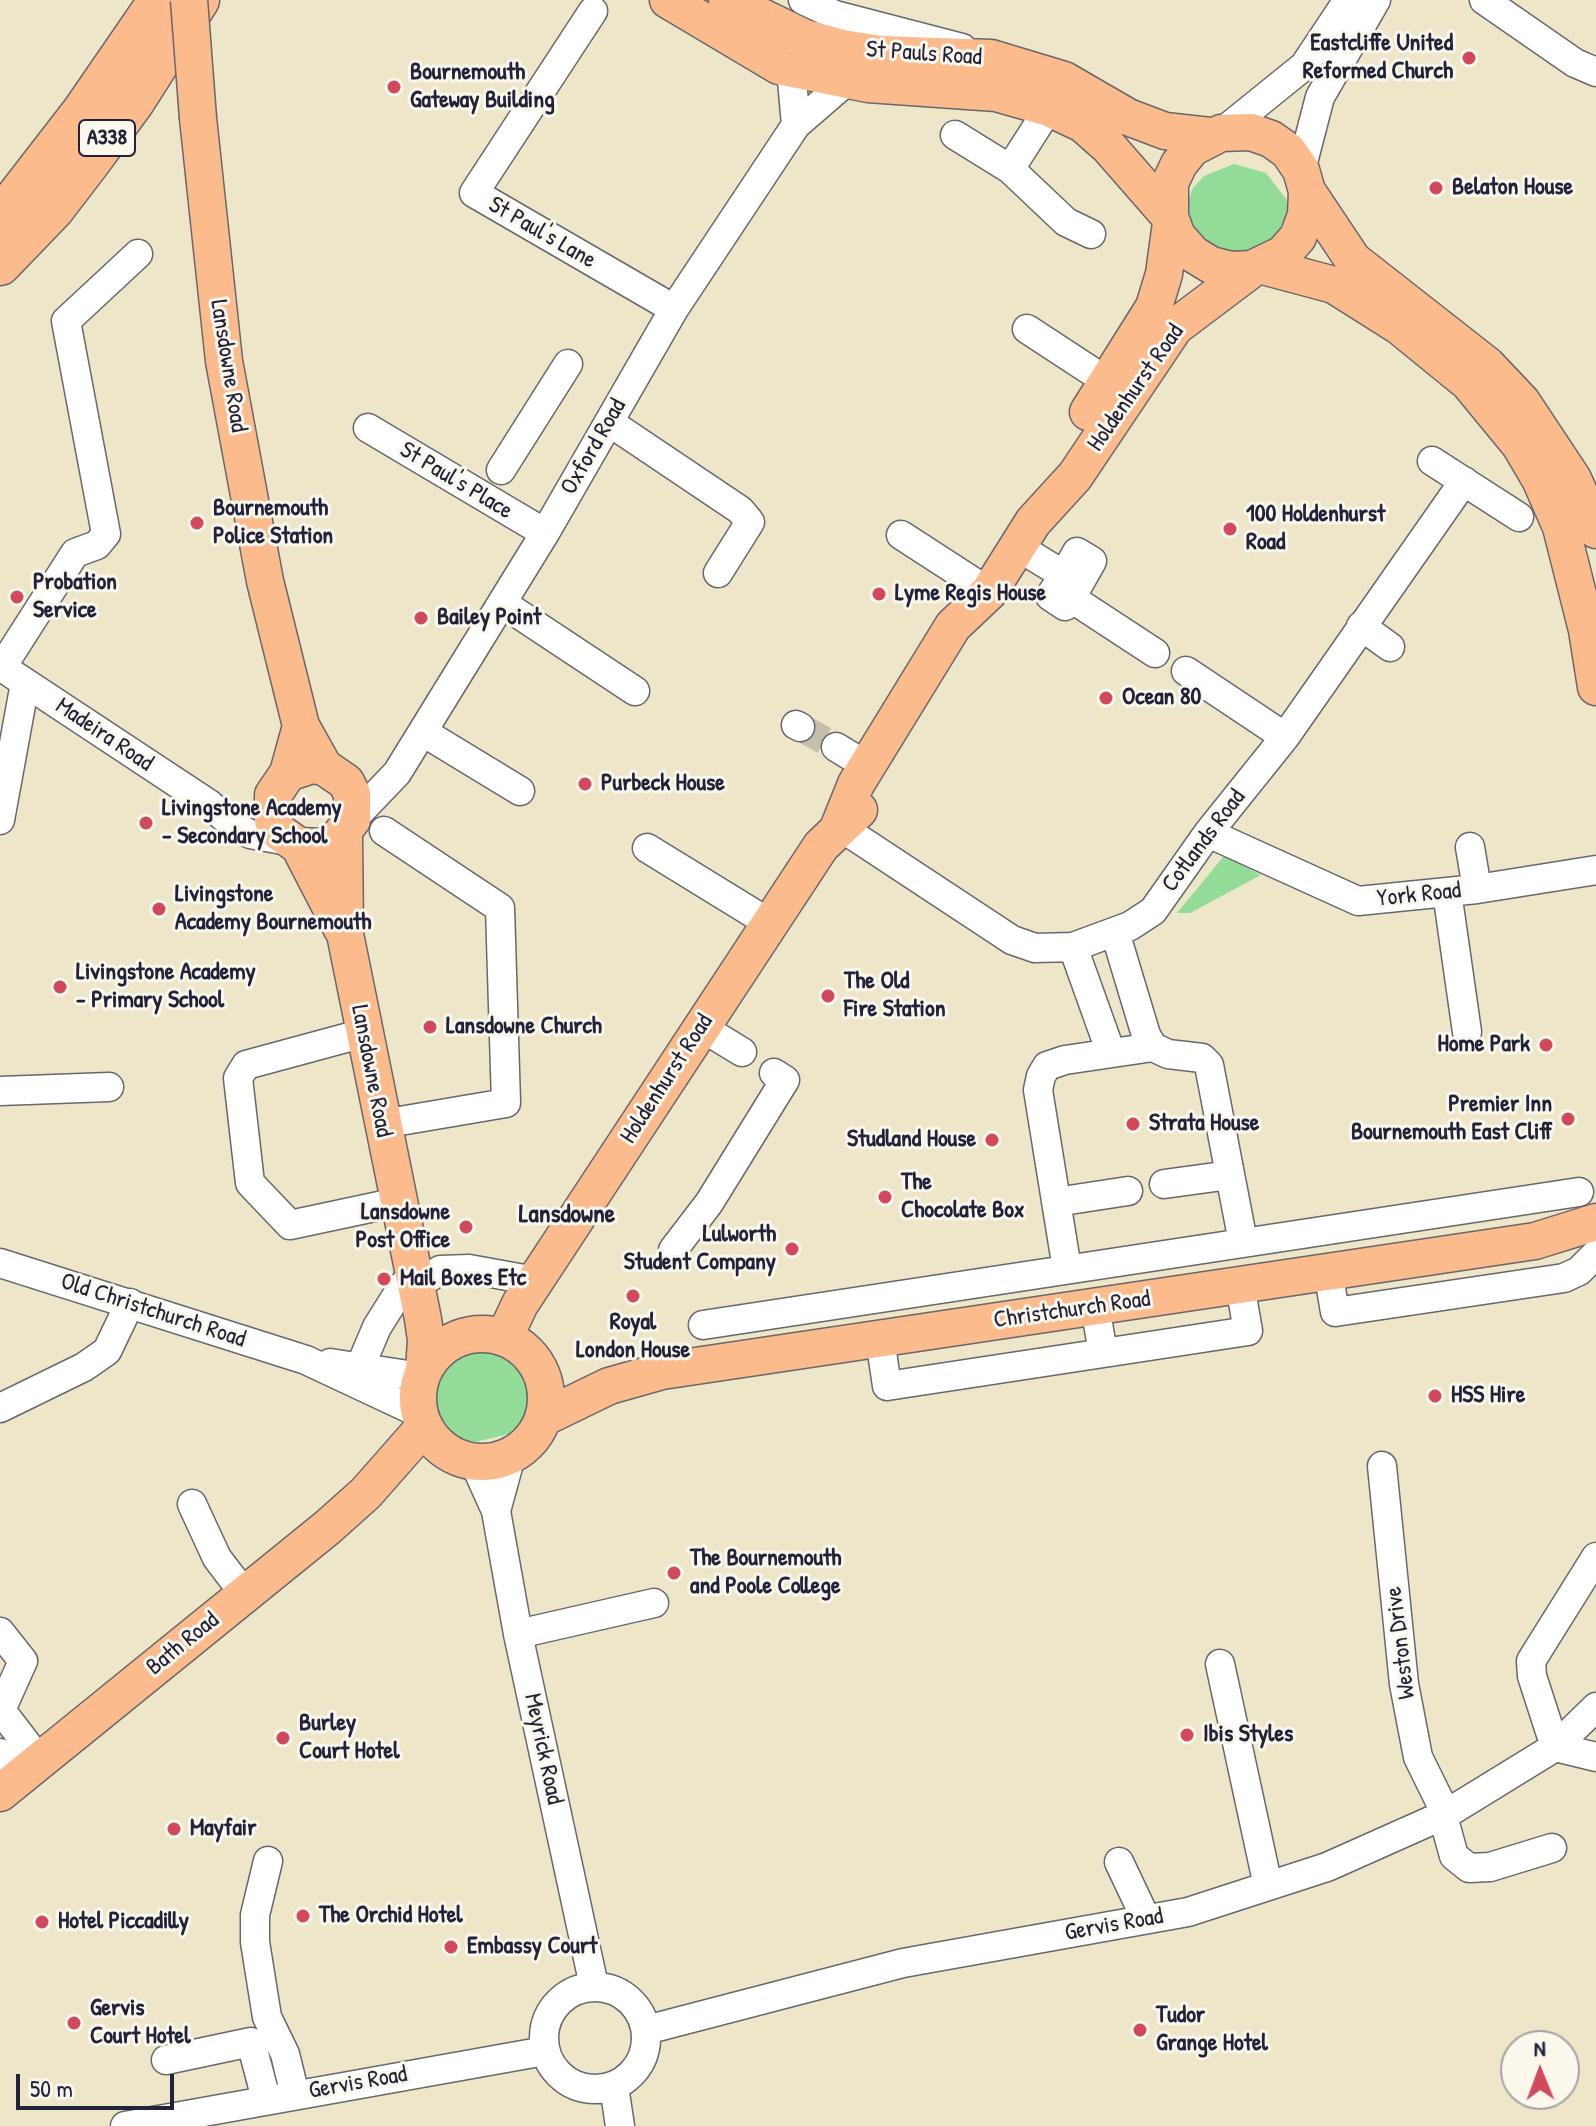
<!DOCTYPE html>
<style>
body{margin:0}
#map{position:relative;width:1596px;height:2126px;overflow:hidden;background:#ede6c8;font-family:"Patrick Hand",sans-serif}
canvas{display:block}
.north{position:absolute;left:1500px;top:2030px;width:80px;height:80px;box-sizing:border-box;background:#fbf7ec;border:2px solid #a4a2a5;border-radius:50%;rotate:359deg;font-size:22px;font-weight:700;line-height:32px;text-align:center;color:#22223b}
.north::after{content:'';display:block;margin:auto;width:28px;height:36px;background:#d1495b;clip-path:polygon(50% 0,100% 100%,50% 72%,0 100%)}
.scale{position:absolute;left:16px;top:2074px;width:158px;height:36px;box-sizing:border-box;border:4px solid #22223b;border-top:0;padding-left:10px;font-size:24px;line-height:28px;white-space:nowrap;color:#22223b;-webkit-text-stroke:6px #fbf7ec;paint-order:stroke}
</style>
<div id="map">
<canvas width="1596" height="2126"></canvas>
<div class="north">N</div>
<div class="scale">50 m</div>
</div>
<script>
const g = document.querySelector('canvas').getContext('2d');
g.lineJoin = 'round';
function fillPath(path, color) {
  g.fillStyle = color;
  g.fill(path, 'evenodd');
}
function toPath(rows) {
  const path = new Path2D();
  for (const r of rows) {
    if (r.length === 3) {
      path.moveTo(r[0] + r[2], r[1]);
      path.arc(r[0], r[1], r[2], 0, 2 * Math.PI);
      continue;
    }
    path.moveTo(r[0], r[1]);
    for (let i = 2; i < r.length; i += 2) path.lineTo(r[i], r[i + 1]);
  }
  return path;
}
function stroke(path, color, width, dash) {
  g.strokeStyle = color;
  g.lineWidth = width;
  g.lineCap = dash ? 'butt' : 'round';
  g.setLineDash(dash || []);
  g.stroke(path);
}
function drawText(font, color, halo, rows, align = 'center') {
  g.font = font + ' "Patrick Hand",sans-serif';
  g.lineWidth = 6;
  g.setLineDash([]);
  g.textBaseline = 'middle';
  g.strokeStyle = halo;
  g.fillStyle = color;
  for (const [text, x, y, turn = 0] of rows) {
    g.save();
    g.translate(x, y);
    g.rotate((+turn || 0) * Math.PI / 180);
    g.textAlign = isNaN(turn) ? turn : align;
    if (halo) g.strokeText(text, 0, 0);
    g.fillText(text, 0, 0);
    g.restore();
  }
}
fillPath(toPath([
 [1234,164,1266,173,1286,199,1289,216,1285,233,1248,265,1190,237,1187,204,1193,188,1204,176],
 [1224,856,1261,875,1190,913,1177,913],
 [479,1350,514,1358,526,1371,532,1386,530,1405,524,1420,509,1434,475,1442,456,1440,434,1417,431,1388,438,1371,448,1360]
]), '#92dc98');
stroke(toPath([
 [800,727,836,747]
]), '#c4bfac', 28, [28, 14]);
const minor = toPath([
 [803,0,835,15,962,48],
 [1484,0,1575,63,1596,72],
 [593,11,474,193,674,309],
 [791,69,796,125],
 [1221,133,1304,66,1348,0],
 [955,135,1010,169,1066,222,1091,234],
 [1010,169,1049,108],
 [1301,170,1320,97,1376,0],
 [1027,329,1108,382],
 [609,422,740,510,750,522,718,573],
 [368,428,545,533],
 [1432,461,1519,517],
 [501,470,568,364],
 [901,535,989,592],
 [1018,547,1064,575,1050,596,1065,606,1071,598,1155,653],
 [1064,575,1077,552,1092,561,1071,598],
 [502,603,635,691],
 [1361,626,1390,647],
 [0,666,209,804,234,826,250,834,288,841],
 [2,667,75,553,97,545,106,534,66,321,138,254],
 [1186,671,1285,737],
 [796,725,800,727],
 [423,732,520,791],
 [836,747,867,766],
 [0,820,25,683],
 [352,820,397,773,545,533,674,309,796,125,848,80],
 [839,826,1012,940,1035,948,1073,947,1130,926,1153,911,1208,833,1285,737,1464,481],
 [1208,833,1358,901,1477,889,1596,870],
 [1470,847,1477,889],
 [647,848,769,923],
 [1447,892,1467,1032],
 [1115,932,1146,1035,1153,1047,1168,1054,1202,1058,1209,1065,1243,1242],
 [1073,947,1111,1053],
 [701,1027,742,1052],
 [364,1033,246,1065,238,1078,250,1183,290,1225,398,1202],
 [0,1091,109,1087],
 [382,1124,506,1103,500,908,384,831],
 [1164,1184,1230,1175],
 [1056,1202,1128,1191],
 [673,1250,709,1203,785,1080,774,1073],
 [0,1263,306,1360,419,1413],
 [1067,1269,1038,1090,1041,1076,1047,1066,1065,1060,1153,1047],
 [1328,1271,1335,1312,1564,1278,1579,1271,1596,1254],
 [430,1277,440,1270,469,1269,535,1281],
 [1095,1306,1103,1353],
 [703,1325,1579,1192],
 [880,1339,887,1386,1248,1331,1240,1285],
 [330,1363,421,1377],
 [360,1367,377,1327,404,1284,412,1281],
 [0,1408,84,1367,107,1351,130,1303],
 [474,1462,496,1511,518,1634,594,1986],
 [1382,1466,1404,1684,1418,1757,1446,1814],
 [192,1504,217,1558,233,1579,248,1592],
 [496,1511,511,1456],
 [0,1632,23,1661,1,1710],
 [518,1634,654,1603],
 [1220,1664,1268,1886],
 [0,1709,39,1760],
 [1555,1747,1532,1676,1531,1661,1596,1557],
 [1555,1747,1596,1757],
 [0,1753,24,1772],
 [1443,1816,1454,1856,1469,1868,1490,1867,1552,1848],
 [268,1861,255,1915,255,1942,267,2017,285,2054,295,2095],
 [1119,1862,1146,1919],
 [595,2038,51],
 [646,2030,903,1963,1188,1912,1327,1867,1446,1814,1555,1747,1596,1707],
 [166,2060,251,2042,266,2099],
 [614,2086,620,2126],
 [125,2126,545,2051]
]);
const major = toPath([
 [668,0,779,66,868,84,996,93,1049,108,1083,124,1108,146,1170,217],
 [727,0,805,38,842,48,881,54,991,58,1064,80,1128,117,1165,131,1210,136],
 [198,118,224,361,265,581,301,726,324,767],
 [1307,191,1353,260,1487,365,1522,402,1573,479,1596,530],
 [1263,266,1334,285,1399,326,1469,383,1520,445,1540,479,1561,527,1587,630,1596,687],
 [1088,412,1154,307,1164,274,1171,223],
 [288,773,312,765,324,767,346,782,352,794,352,820,334,843,323,847,299,846,279,832,273,821,273,795,288,773,301,726],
 [839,826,856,784,953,626,989,592,1033,522,1075,476,1175,327,1252,269,1283,254,1298,237,1306,215,1307,191,1301,170,1288,151,1271,139,1251,132,1221,133,1192,148,1179,164,1170,183,1170,217,1177,236,1193,254,1211,265,1231,270,1252,269],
 [344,835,345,934,423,1319,426,1340,424,1370],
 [299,846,342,929],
 [482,1398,64],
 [504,1338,520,1304,821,846,859,810],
 [543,1418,609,1386,662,1371,1535,1241,1596,1222],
 [0,1793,328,1527,366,1493,424,1427]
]);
const highway = toPath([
 [0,218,82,112,159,0],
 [0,265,54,209,90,162,134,102,199,0]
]);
stroke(minor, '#69676c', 31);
stroke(major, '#69676c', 39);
stroke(highway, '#69676c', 43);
stroke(minor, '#fff', 28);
stroke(major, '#fbbb8d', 36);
stroke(highway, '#fbbb8d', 40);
const majorBridge = toPath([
 [189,0,198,118]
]);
stroke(majorBridge, '#69676c', 39, []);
stroke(majorBridge, '#fbbb8d', 36);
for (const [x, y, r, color] of [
 [1469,58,8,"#d1495b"],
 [394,87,8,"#d1495b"],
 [1436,188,8,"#d1495b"],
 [197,523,8,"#d1495b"],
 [1230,529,8,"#d1495b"],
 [879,594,8,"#d1495b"],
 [17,597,8,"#d1495b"],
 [421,618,8,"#d1495b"],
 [1106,698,8,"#d1495b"],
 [585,784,8,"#d1495b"],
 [146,823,8,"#d1495b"],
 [159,909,8,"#d1495b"],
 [60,987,8,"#d1495b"],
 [828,996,8,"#d1495b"],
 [430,1027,8,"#d1495b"],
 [1546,1045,8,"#d1495b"],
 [1568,1119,8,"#d1495b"],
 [1133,1124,8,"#d1495b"],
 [992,1140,8,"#d1495b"],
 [885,1197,8,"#d1495b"],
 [466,1227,8,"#d1495b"],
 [792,1249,8,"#d1495b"],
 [384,1279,8,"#d1495b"],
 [633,1296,8,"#d1495b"],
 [1435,1396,8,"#d1495b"],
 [674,1573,8,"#d1495b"],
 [1187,1735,8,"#d1495b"],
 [283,1738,8,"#d1495b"],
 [174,1829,8,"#d1495b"],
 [303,1916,8,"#d1495b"],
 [42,1922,8,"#d1495b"],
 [451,1947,8,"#d1495b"],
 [74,2023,8,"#d1495b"],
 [1140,2030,8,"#d1495b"]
]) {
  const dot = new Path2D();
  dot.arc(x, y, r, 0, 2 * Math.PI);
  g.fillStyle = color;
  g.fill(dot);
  stroke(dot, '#fbf7ec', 3);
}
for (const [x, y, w] of [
 [107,138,56]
]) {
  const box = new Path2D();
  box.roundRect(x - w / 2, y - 18, w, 36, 6);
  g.fillStyle = '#fbf7ec';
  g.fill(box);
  stroke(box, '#22223b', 2);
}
drawText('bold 22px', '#22223b', null, [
 ["A338",107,138]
]);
drawText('bold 24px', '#22223b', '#fbf7ec', [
 ["Eastcliffe United",1453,44,"right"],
 ["Reformed Church",1453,72,"right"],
 ["Bournemouth",410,73],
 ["Gateway Building",410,101],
 ["Belaton House",1452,188],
 ["Bournemouth",213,509],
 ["Police Station",213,537],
 ["100 Holdenhurst",1246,515],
 ["Road",1246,543],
 ["Probation",33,583],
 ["Service",33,611],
 ["Lyme Regis House",895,594],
 ["Bailey Point",437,618],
 ["Ocean 80",1122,698],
 ["Purbeck House",601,784],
 ["Livingstone Academy",162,809],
 ["- Secondary School",162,837],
 ["Livingstone",175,895],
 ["Academy Bournemouth",175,923],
 ["Livingstone Academy",76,973],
 ["- Primary School",76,1001],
 ["The Old",844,982],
 ["Fire Station",844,1010],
 ["Lansdowne Church",446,1027],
 ["Home Park",1530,1045,"right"],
 ["Premier Inn",1552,1105,"right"],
 ["Bournemouth East Cliff",1552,1133,"right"],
 ["Strata House",1149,1124],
 ["Studland House",976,1140,"right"],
 ["The",901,1183],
 ["Chocolate Box",901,1211],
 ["Lansdowne",450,1213,"right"],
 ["Post Office",450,1241,"right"],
 ["Lulworth",776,1235,"right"],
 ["Student Company",776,1263,"right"],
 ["Mail Boxes Etc",400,1279],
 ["Royal",633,1323,"center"],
 ["London House",633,1351,"center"],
 ["HSS Hire",1451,1396],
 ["The Bournemouth",690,1559],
 ["and Poole College",690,1587],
 ["Burley",299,1724],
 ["Court Hotel",299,1752],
 ["Ibis Styles",1203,1735],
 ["Mayfair",190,1829],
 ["The Orchid Hotel",319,1916],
 ["Hotel Piccadilly",58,1922],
 ["Embassy Court",467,1947],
 ["Gervis",90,2009],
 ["Court Hotel",90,2037],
 ["Tudor",1156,2016],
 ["Grange Hotel",1156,2044]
], 'left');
drawText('24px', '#22223b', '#fbf7ec', [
 ["St Pauls Road",924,54,4],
 ["St Paul's Lane",542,233,30],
 ["Lansdowne Road",228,366,81],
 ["Holdenhurst Road",1136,388,-55],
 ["Oxford Road",594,447,-60],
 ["St Paul's Place",456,481,31],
 ["Madeira Road",104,735,34],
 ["Cotlands Road",1204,841,-53],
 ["York Road",1419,895,-6],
 ["Lansdowne Road",371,1071,79],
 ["Holdenhurst Road",667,1079,-57],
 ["Christchurch Road",1072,1310,-8],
 ["Old Christchurch Road",153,1311,18],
 ["Weston Drive",1401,1643,-97],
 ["Bath Road",183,1644,-39],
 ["Meyrick Road",543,1749,78],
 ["Gervis Road",1114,1925,-10],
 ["Gervis Road",358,2083,-10]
]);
drawText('bold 26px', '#22223b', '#fbf7ec', [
 ["Lansdowne",567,1215]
]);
</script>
